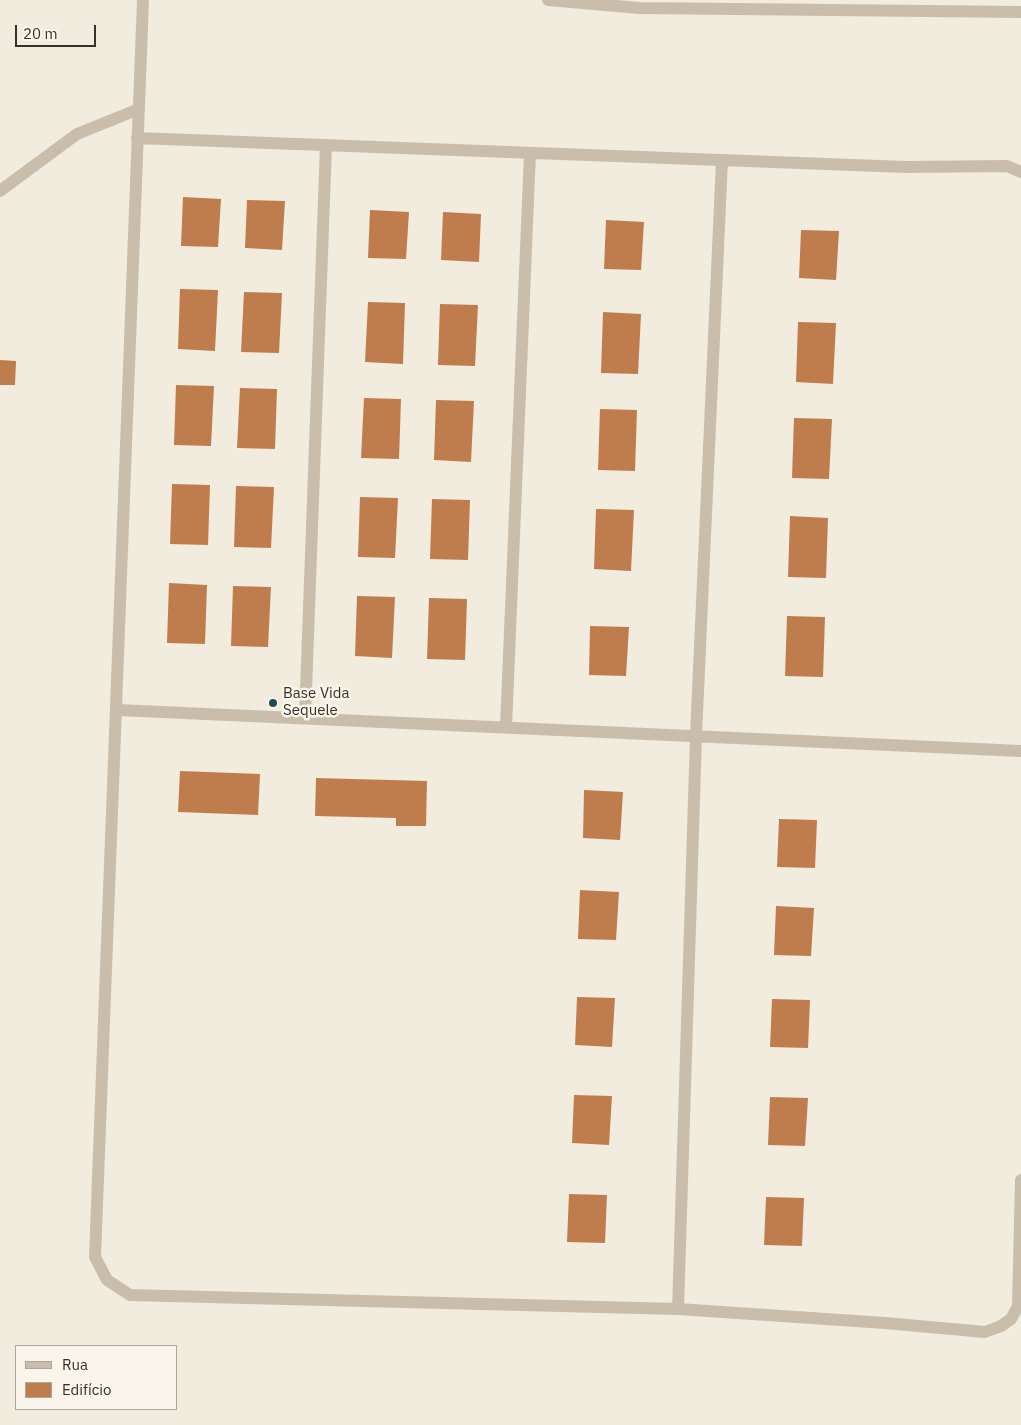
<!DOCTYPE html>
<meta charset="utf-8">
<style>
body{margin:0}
#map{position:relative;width:1021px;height:1425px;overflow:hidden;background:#f1ecde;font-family:"IBM Plex Sans",sans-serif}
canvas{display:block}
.legend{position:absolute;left:15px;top:1345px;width:162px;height:65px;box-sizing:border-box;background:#f9f5eb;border:1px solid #aba69e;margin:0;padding:6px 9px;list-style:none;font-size:15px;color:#37302a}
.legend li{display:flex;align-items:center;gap:10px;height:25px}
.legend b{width:25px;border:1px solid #aba69e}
.scale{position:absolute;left:15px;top:25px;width:81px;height:22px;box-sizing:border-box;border:2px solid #37302a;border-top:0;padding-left:6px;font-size:15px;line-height:18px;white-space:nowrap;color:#37302a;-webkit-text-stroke:4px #f9f5eb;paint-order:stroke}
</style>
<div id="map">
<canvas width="1021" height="1425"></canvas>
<ul class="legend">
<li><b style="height:6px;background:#c9beab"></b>Rua</li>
<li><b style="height:14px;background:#bf7d4e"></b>Edifício</li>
</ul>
<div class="scale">20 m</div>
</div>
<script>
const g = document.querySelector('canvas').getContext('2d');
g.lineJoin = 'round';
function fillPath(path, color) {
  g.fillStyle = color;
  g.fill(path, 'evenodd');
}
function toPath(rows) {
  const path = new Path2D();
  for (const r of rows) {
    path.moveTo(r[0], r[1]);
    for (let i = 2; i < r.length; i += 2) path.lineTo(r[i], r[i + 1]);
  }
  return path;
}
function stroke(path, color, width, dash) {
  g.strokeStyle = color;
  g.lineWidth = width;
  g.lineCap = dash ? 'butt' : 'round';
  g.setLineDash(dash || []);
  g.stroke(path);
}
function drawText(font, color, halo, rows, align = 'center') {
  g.font = font + ' "IBM Plex Sans",sans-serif';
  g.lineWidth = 5;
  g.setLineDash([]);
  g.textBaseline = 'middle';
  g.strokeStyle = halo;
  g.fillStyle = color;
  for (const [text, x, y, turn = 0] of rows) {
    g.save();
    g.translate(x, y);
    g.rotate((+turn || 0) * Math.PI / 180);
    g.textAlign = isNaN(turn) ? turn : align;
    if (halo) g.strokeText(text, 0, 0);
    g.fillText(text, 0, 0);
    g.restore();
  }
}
fillPath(toPath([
 [183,197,221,199,218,247,181,246],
 [247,200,285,201,282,250,245,248],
 [370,210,409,212,406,259,368,258],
 [443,212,481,214,479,262,441,260],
 [606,220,644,222,641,270,604,269],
 [801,230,839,231,836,280,799,278],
 [180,289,218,290,215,351,178,349],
 [244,292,282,293,279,353,241,352],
 [368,302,405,303,403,364,365,362],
 [440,304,478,305,475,366,438,365],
 [603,312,641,314,638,374,601,373],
 [798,322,836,323,833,384,796,382],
 [0,360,16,361,15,385,0,385],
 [176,385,214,386,211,446,174,445],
 [240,388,277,389,275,449,237,448],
 [364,398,401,399,399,459,361,458],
 [436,400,474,401,471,462,434,460],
 [600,409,637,410,635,471,598,470],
 [794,418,832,419,829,479,792,478],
 [172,484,210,485,208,545,170,544],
 [236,486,274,487,271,548,234,547],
 [360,497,398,498,395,558,358,557],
 [432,499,470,500,468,560,430,559],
 [596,509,634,510,631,571,594,569],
 [790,516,828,518,826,578,788,577],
 [169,583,207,585,205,644,167,643],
 [233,586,271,587,268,647,231,646],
 [357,596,395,597,392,658,355,656],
 [429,598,467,599,465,660,427,659],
 [787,616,825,617,823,677,785,676],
 [590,626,629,627,626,676,589,675],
 [180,771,260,774,258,815,178,812],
 [316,778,427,781,426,826,396,826,396,818,315,816],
 [584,790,623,792,620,840,583,838],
 [779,819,817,820,815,868,777,867],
 [580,890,619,892,616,940,578,939],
 [776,906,814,908,811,956,774,955],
 [577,997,615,998,612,1047,575,1045],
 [772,999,810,1000,808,1048,770,1047],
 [574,1095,612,1096,609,1145,572,1143],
 [770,1097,808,1098,805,1146,768,1145],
 [569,1194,607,1195,605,1243,567,1242],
 [766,1197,804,1198,802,1246,764,1245]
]), '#bf7d4e');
stroke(toPath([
 [143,0,95,1257,107,1280,130,1295,678,1309,885,1323,985,1332,1001,1326,1011,1319,1018,1306,1021,1180],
 [548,0,639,8,1021,12],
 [137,138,906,167,1007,166,1021,172],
 [0,191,77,134,139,109],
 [118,710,1021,751],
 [305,718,326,145],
 [506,727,530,153],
 [678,1309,696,736,722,160]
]), '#c9beab', 12);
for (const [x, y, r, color] of [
 [273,703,5,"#214a56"]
]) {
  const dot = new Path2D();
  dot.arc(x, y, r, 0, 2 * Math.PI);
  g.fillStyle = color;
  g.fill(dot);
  stroke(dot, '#f9f5eb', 2);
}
drawText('15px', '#37302a', '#f9f5eb', [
 ["Base Vida",283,694],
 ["Sequele",283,711]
], 'left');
</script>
